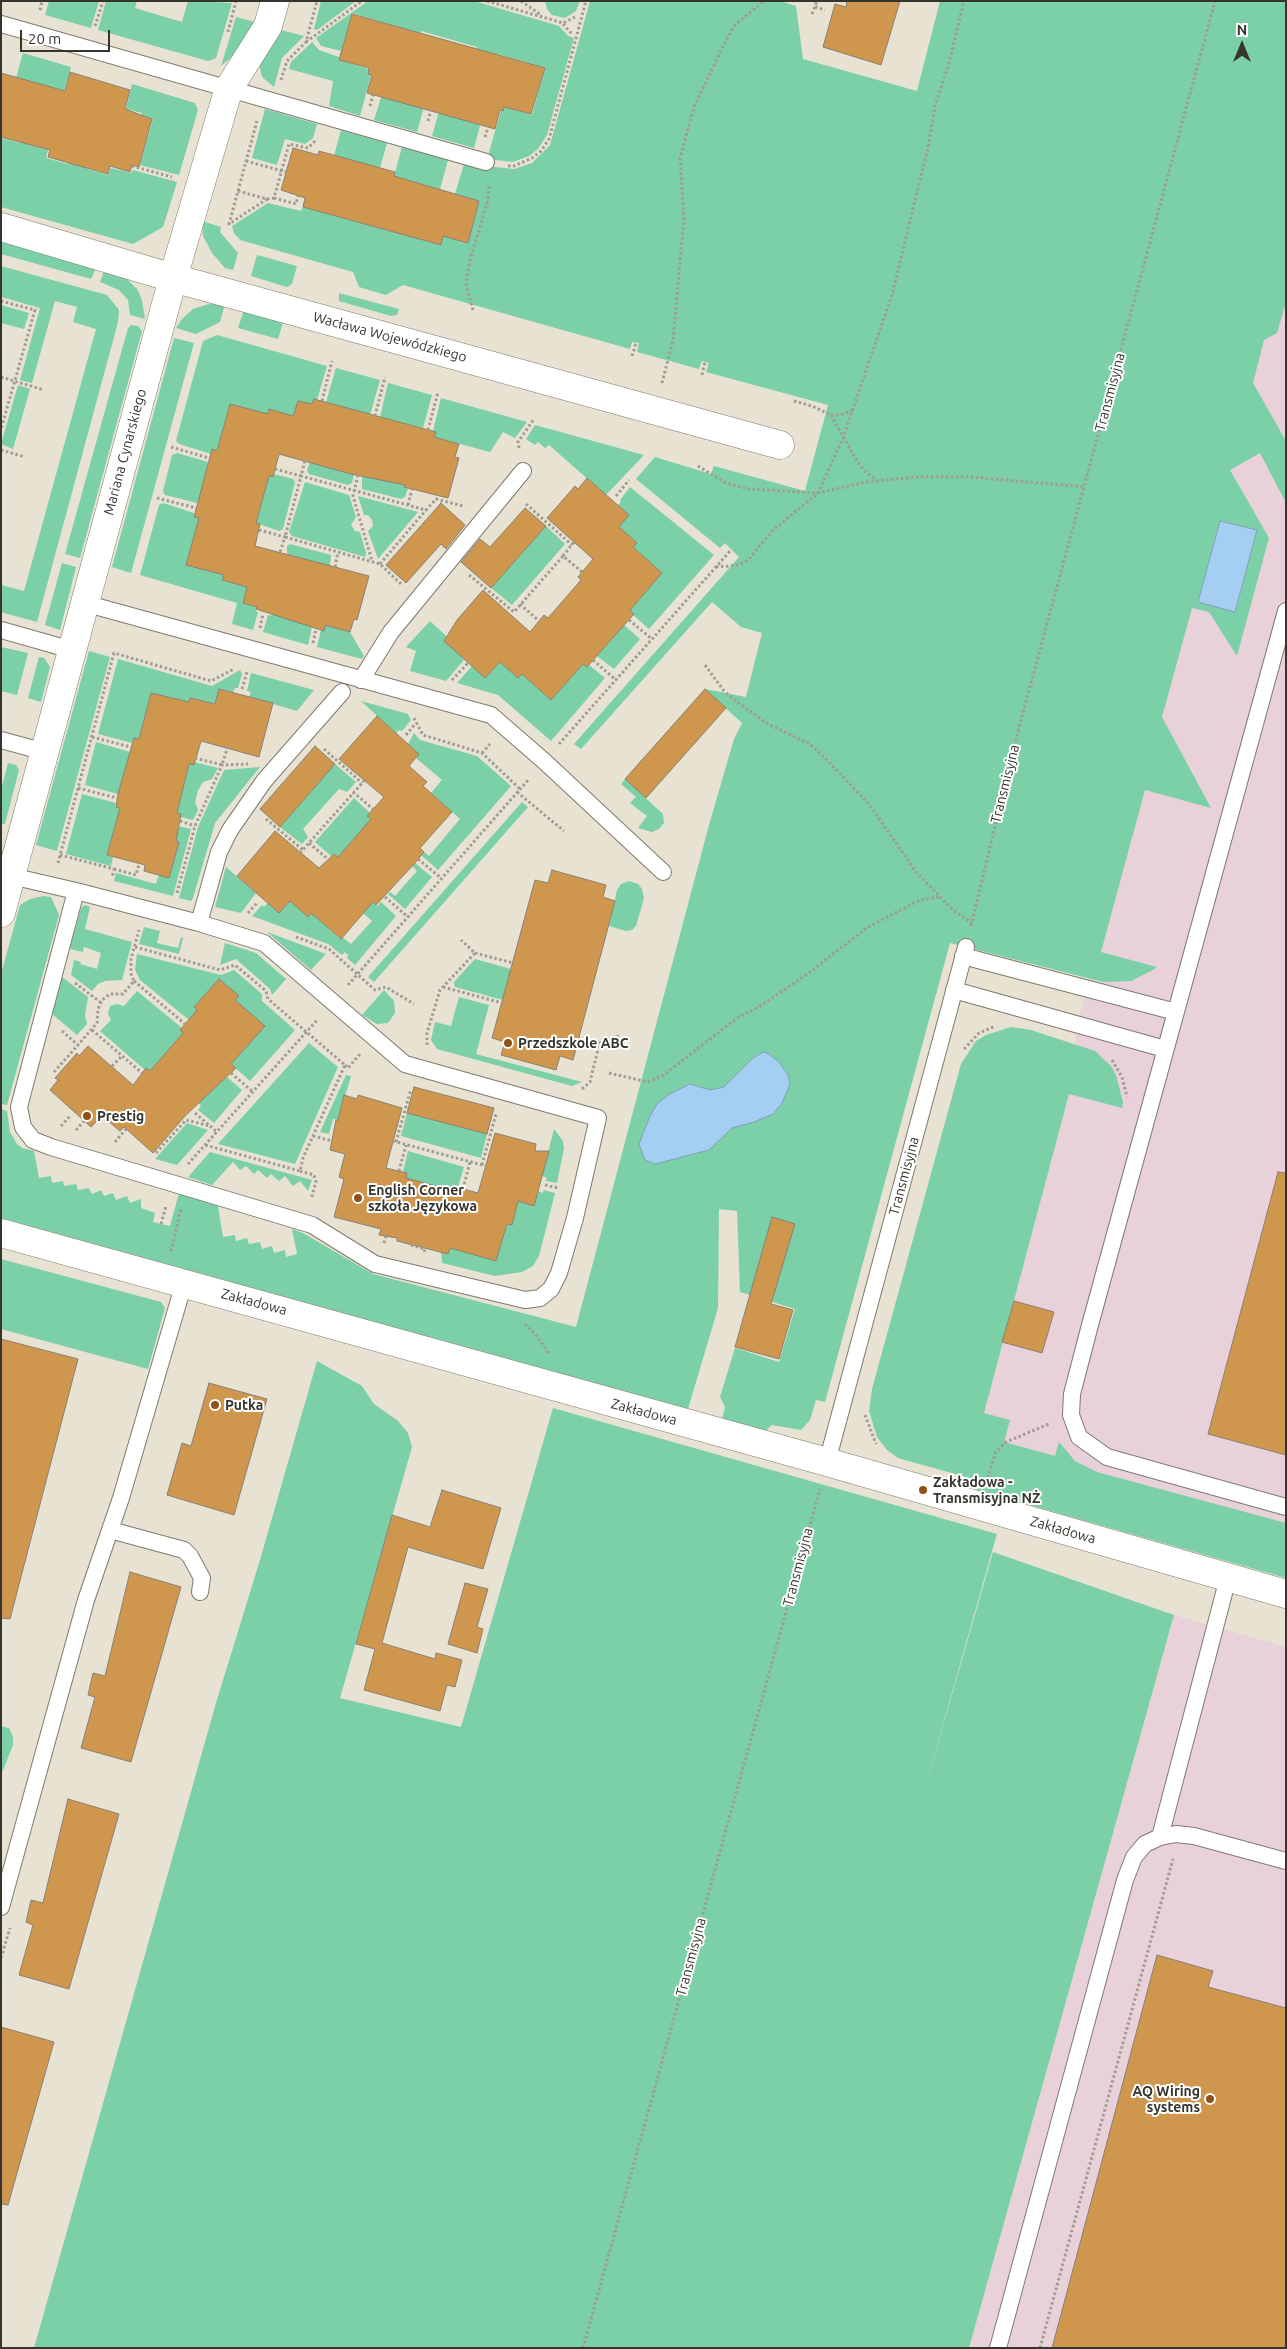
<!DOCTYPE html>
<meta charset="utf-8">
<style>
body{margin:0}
#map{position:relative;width:1287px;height:2349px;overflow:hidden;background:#e7e2d2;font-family:Ubuntu,sans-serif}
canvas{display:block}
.frame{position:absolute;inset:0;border:2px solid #35342d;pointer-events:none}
.north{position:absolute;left:1217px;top:20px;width:50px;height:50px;-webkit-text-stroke:4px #fff;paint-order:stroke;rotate:0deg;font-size:14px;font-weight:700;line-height:20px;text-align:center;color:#35342d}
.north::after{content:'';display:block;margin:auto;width:18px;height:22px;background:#35342d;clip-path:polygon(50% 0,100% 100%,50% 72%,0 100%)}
.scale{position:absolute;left:20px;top:30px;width:90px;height:22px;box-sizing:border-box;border:2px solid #35342d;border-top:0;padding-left:6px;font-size:15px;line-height:18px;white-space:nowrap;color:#35342d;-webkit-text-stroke:4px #fff;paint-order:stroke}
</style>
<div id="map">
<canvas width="1287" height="2349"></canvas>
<div class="frame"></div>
<div class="north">N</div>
<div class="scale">20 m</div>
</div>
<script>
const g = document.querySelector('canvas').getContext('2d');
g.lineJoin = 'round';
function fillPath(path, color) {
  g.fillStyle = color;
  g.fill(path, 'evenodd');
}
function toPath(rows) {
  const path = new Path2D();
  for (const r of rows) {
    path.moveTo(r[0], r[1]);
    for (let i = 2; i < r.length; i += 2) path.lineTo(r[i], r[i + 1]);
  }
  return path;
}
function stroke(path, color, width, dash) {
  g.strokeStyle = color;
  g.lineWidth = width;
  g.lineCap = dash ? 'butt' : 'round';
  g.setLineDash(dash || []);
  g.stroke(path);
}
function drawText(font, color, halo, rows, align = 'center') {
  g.font = font + ' Ubuntu,sans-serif';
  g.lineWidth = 4;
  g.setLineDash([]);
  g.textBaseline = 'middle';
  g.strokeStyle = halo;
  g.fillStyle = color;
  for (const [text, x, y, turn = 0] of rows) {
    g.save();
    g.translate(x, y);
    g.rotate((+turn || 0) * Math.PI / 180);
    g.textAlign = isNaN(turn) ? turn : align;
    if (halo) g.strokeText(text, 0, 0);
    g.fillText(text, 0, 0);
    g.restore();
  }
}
fillPath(toPath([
 [1286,289,1286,1530,998,1457,978,1424,1075,1044,1080,1014,1240,390],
 [1174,1615,1286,1647,1286,2348,969,2348]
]), '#e9d1da');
fillPath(toPath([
 [49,1,99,1,91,28,45,15],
 [106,1,137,1,135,8,182,22,188,1,232,3,216,58,208,61,98,30],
 [321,1,356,1,317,30,314,29],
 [368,1,474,1,559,26,568,36,574,38,547,135,538,149,529,156,513,162,487,159,501,111,503,111,504,107,532,115,545,68,498,54,497,58,476,53,477,47,421,31,419,36,399,30,399,27,352,13,341,51,321,46,316,38],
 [545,1,580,1,576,11,565,18,552,15,547,9],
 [590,1,780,1,796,6,803,59,917,91,940,1,1286,1,1286,302,1277,333,1264,340,1253,383,1286,441,1286,503,1260,453,1230,470,1269,538,1237,656,1209,612,1192,608,1162,717,1211,808,1145,790,1101,952,1157,967,1151,971,1131,981,1103,982,950,943,825,1402,816,1400,810,1420,801,1430,772,1425,765,1431,722,1419,725,1407,720,1397,735,1348,779,1362,795,1309,740,1292,737,1211,719,1209,718,1308,688,1409,1,1218,1,1109,7,1111,10,1132,17,1144,22,1148,34,1151,39,1178,51,1176,52,1183,63,1181,64,1186,76,1184,78,1190,89,1188,92,1194,101,1190,104,1196,113,1193,116,1200,127,1196,130,1203,141,1199,141,1208,155,1213,153,1222,170,1226,179,1193,218,1206,223,1237,235,1235,236,1241,247,1238,249,1244,260,1242,262,1249,272,1246,274,1253,285,1250,286,1257,297,1254,292,1229,303,1233,373,1274,576,1327,709,825,734,739,742,723,705,689,746,697,762,633,741,627,712,602,581,749,574,744,739,557,725,543,720,548,636,479,655,457,711,474,714,466,805,491,828,405,706,372,709,363,705,362,702,361,699,369,637,352,639,343,632,342,630,349,403,285,386,295,359,287,353,272,240,240,234,233,232,226,268,203,301,211,303,207,389,231,420,230,418,239,440,245,443,236,468,243,479,201,455,194,464,164,484,170,486,166,514,169,532,163,550,145],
 [236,17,258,23,234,55,221,66],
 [281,30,304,36,282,58,274,87,262,77,259,63],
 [312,42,319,50,339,57,339,60,368,69,367,74,371,75,360,116,329,106,333,81,289,69,291,62],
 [23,53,71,67,64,91,52,87,51,91,16,78],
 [132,84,195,103,198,110,179,175,140,165,153,119,141,116,142,113,126,109],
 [385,85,427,96,417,132,374,120],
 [442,101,485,107,474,148,432,136],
 [265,109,317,124,313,138,305,144,285,139,277,165,252,158],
 [341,130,387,143,380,168,333,159],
 [22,135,31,137,29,145,48,150,46,158,68,164,72,153,90,158,87,169,108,175,111,168,131,173,133,170,177,182,163,227,133,244,1,207,1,138,20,143],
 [402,147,448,160,440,189,394,176],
 [202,221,221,227,220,232,238,253,233,270,225,268,212,253,203,236],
 [1,240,92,266,95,270,91,279,1,254],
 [257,255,297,266,292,284,287,287,251,276],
 [1,266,107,295,119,310,118,322,37,622,1,612,1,585,24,591,96,329,73,322,77,307,55,301,32,383,20,380,40,308,1,297],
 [105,269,127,279,137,289,142,300,145,319,130,315,128,300,119,290,100,282],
 [339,293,399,309,397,315,391,316,339,301],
 [209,304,225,304,220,322,196,334,176,328,182,319,193,309],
 [1,305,29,313,24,329,1,323],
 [245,307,283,322,278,339,238,328],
 [131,325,138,326,142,331,80,558,65,554,128,328],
 [217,335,327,366,317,400,314,399,312,404,298,401,293,416,269,409,268,415,230,404,217,451,211,454,179,444,176,441,203,341],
 [174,338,194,343,131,573,112,567],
 [336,368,380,380,370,415,326,402],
 [388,383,432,395,423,428,380,417],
 [18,385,30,389,13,449,1,444],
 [441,398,527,422,515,438,503,432,490,452,434,437,435,432,433,431],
 [535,425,644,455,606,495,549,445,545,448,538,442,535,445,526,439],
 [177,453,208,462,207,467,212,468,203,500,198,499,197,503,165,495,163,491,172,455],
 [310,462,354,474,352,483,348,485,309,474,307,470],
 [274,474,293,479,295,482,283,529,279,531,256,523,269,476,273,477],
 [367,474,405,485,404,487,408,488,405,497,401,499,362,489,362,476,366,477],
 [305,482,349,495,356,517,351,525,355,531,360,532,366,553,365,557,292,536,289,532],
 [630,487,714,555,649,629,633,615,634,613,630,610,662,573,633,547,636,543,619,527,629,515,618,505,621,502,620,500],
 [358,496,418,512,378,559,368,531,373,526,372,520,368,515,364,515],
 [163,503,194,513,194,516,199,518,186,565,224,575,223,581,247,587,243,603,257,607,256,612,258,612,253,630,232,624,237,603,140,575,159,505],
 [546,526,565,544,512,605,491,588],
 [290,544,331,555,330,565,326,565,325,569,287,559,287,546],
 [62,563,76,567,60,630,45,625],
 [272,611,310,621,309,626,312,627,308,645,263,632,268,615,271,616],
 [430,621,466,654,462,658,464,660,446,681,410,671,416,651,406,647],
 [325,625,350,632,364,656,362,659,317,647,321,630,324,631],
 [624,625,640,639,614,669,597,656],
 [1,647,28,653,17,695,1,691],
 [89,651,110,657,57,851,36,845],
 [39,657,44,658,50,667,41,702,28,698],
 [118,659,212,686,240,670,242,674,238,688,235,688,233,692,219,689,215,704,191,698,189,702,151,693,139,739,134,738,132,743,98,734],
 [500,662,518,678,522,674,551,700,583,664,587,667,589,665,605,678,551,741,498,695,457,683,472,666,474,668,478,664,489,674],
 [251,673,314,690,297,711,249,697,251,692,247,691],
 [361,701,408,714,411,720,402,731,399,730,396,733],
 [414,733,420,740,477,756,511,786,438,870,421,855,424,852,429,856,460,819,431,793,442,780,416,758,419,754,408,744],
 [96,742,130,752,129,756,134,757,118,794,85,785],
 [194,762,218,768,212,779,203,782,198,790,195,802,198,810,193,820,181,817,181,814,177,813,189,764],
 [8,763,16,765,19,770,5,824,1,824,1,790],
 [335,764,356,782,347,792,339,789,303,829,308,837,302,844,280,827],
 [260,767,215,823,193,898,191,901,179,898,198,827,224,770],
 [625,779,663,814,664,823,659,829,652,832,638,828,647,816,630,803,636,797,621,784],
 [82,794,116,803,115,806,120,808,107,855,113,857,111,866,66,854],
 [354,798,370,813,367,816,371,819,338,857,334,854,331,856,315,842],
 [522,802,528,807,374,982,368,977],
 [178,826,191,829,173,896,114,881,116,873,156,884,159,875,169,878,179,842,171,839],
 [415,863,432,877,405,909,388,894,390,892,395,896,417,871,412,866],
 [226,867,256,893,241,913,215,907],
 [629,881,638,884,642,889,644,898,636,926,632,930,626,931,609,926,617,890,621,884],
 [44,896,51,897,59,915,7,1105,1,1104,1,974,20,905,30,899],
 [290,901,308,917,311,913,340,939,342,937,351,944,372,921,363,913,373,902,377,906,381,902,396,916,355,965,347,958,348,955,345,952,342,955,328,944,252,916,262,905,264,907,268,903,279,913],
 [85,905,90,907,85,929,132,942,122,980,105,981,98,984,92,991,71,975,74,960,81,962,80,964,97,969,101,953,84,947,83,952,70,949,81,908],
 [144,927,160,931,157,943,178,948,181,937,183,938,179,954,139,944],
 [267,932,326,954,311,970],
 [225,943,256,953,286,979,272,995,270,989,236,959,220,965],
 [137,954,221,975,234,970,262,994,262,1001,295,1030,250,1081,231,1064,264,1026,235,1000,239,996,219,979,194,1007,200,1012,189,1020,140,980,135,970],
 [475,959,511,969,503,1000,455,987,454,982],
 [62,977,88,997,85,1015,87,1024,77,1035,52,1014],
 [384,990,394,1001,395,1013,388,1023,377,1024,362,1015],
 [137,991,182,1028,180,1030,183,1033,150,1071,146,1068,145,1070,100,1031,111,1020,108,1014,110,1006,117,1004,124,1006],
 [459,997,489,1005,476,1054,582,1082,572,1086,437,1049,431,1040,435,1022,451,1026],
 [1011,1027,1031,1030,1095,1051,1111,1066,1116,1075,1123,1102,1122,1108,1069,1094,984,1413,1010,1420,1004,1442,1055,1456,1059,1442,1075,1461,1097,1472,1286,1523,1286,1578,977,1490,980,1481,898,1458,887,1450,877,1437,869,1411,872,1389,961,1064,976,1041,986,1035],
 [309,1043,338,1067,295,1164,218,1144],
 [221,1075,225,1079,227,1077,242,1090,214,1123,198,1110,201,1106,198,1102],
 [346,1075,351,1076,338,1120,333,1119,329,1134,320,1132],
 [407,1113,487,1134,481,1158,401,1136],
 [187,1123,208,1130,177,1165,155,1159],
 [554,1129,563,1141,564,1148,557,1183,546,1181,547,1178,542,1176],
 [408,1151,464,1167,458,1187,456,1187,454,1191,406,1178,403,1172],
 [210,1152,312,1180,308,1191,300,1181,293,1186,285,1176,279,1181,271,1174,267,1178,258,1170,254,1174,246,1166,240,1170,233,1162,212,1185,188,1177],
 [544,1190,555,1193,539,1256,533,1266,522,1272,495,1276,442,1263,441,1252,450,1248,496,1261,507,1224,512,1225,518,1201,534,1206,538,1191,543,1193],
 [1,1259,161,1302,165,1308,148,1369,1,1329],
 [317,1361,362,1386,374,1404,398,1421,408,1433,412,1447,340,1698,461,1727,553,1408,997,1534,919,1809,993,1552,1174,1615,969,2348,34,2348,216,1703,260,1560],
 [1,1726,9,1728,13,1737,13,1745,1,1775]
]), '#7bd0a7');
const water = toPath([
 [1220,521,1257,530,1235,612,1198,602,1220,521],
 [763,1052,769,1054,779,1062,788,1075,790,1084,782,1103,773,1114,754,1122,732,1128,709,1150,655,1164,645,1160,639,1144,650,1116,657,1104,668,1095,690,1084,710,1090,724,1087,753,1058,763,1052]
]);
fillPath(water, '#a5cef3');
stroke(water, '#83a0b8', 1);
const building = toPath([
 [847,1,900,1,881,65,823,47,835,4,846,7,847,1],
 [352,14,545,68,531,114,504,107,503,111,500,110,495,129,367,93,372,75,368,74,369,68,339,60,352,14],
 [70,72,130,90,125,109,152,119,139,167,132,165,130,172,110,166,108,174,48,157,50,150,1,137,1,73,65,91,70,72],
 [293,148,318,155,319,151,395,172,394,176,479,201,468,243,443,236,441,245,303,207,305,198,281,190,293,148],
 [314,399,436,432,434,437,459,444,455,457,459,458,448,498,404,487,405,485,351,474,279,454,273,477,269,476,256,523,260,524,255,546,369,576,357,620,354,619,350,632,325,625,324,631,256,609,257,607,243,603,247,587,222,580,224,575,186,565,199,518,194,517,212,449,217,451,230,404,268,414,269,409,293,416,298,401,312,404,314,399],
 [587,478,629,515,619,527,637,543,633,547,662,573,630,610,634,614,587,667,583,664,551,700,522,674,518,678,500,662,485,678,444,641,457,620,483,590,530,632,544,615,548,618,581,580,578,577,593,559,547,518,575,486,578,489,587,478],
 [441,503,465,525,446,549,441,544,406,583,386,565,441,503],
 [525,508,546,526,491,588,461,562,480,539,490,547,525,508],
 [219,689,273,703,259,757,201,741,194,765,189,764,177,813,181,814,176,841,179,842,169,878,144,871,145,865,107,855,120,808,116,807,118,794,134,738,139,739,151,693,189,702,190,698,215,704,219,689],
 [705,689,726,708,646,798,625,779,705,689],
 [377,716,419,754,409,766,427,782,423,786,452,812,420,848,424,852,415,863,376,905,373,902,341,939,311,913,308,917,290,901,279,913,237,876,275,831,319,868,334,854,338,857,371,819,367,816,384,797,339,759,377,716],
 [315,746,335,764,280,827,260,809,315,746],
 [552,870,606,885,603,897,615,901,573,1060,560,1056,556,1070,501,1055,505,1042,492,1038,535,880,548,883,552,870],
 [219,979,239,996,235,1000,265,1026,231,1064,236,1068,185,1116,153,1153,124,1127,120,1131,102,1116,91,1127,50,1090,58,1080,55,1078,77,1053,79,1056,88,1046,133,1085,146,1068,150,1071,183,1033,180,1030,197,1010,194,1007,219,979],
 [414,1087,494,1108,487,1134,407,1113,414,1087],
 [344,1095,357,1099,358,1095,402,1108,386,1168,407,1173,406,1178,454,1191,456,1187,478,1193,495,1133,536,1144,535,1151,549,1151,534,1206,518,1201,512,1225,507,1224,496,1261,450,1248,448,1254,397,1241,397,1238,379,1235,381,1229,334,1217,344,1179,339,1177,345,1154,330,1150,336,1120,338,1120,344,1095],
 [1278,1172,1286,1173,1286,1455,1208,1434,1278,1172],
 [772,1217,795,1224,771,1304,793,1310,779,1359,735,1347,772,1217],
 [1014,1301,1054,1312,1042,1353,1002,1342,1014,1301],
 [1,1339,78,1359,10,1619,1,1618,1,1339],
 [209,1383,267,1399,234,1515,167,1495,182,1443,191,1446,209,1383],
 [442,1490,501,1508,483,1569,408,1547,382,1643,435,1659,436,1653,462,1660,455,1687,447,1685,440,1711,364,1690,375,1649,356,1644,392,1515,430,1527,442,1490],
 [130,1572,181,1587,131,1762,81,1748,95,1697,88,1695,93,1673,105,1676,130,1572],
 [465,1583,488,1589,477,1627,483,1629,477,1653,448,1644,465,1583],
 [68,1799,119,1814,69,1989,19,1975,33,1925,26,1922,31,1900,43,1903,68,1799],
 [1157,1955,1213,1971,1208,1987,1286,2008,1286,2348,1052,2348,1157,1955],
 [1,2027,54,2042,8,2205,1,2204,1,2027]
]);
fillPath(building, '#cf974d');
stroke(building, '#8a8074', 1);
const lane = toPath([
 [1,24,486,162],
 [84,603,491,715,544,761,663,872],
 [1286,611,1090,1325,1072,1394,1071,1415,1079,1437,1107,1457,1286,1507],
 [1,630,72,650],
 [361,680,391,632,523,471],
 [1,740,45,752],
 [11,876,76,891,199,923,264,943,405,1064,598,1118,575,1218,559,1273,551,1289,540,1298,525,1300,375,1264,312,1225,51,1147,33,1140,23,1127,19,1107,76,891],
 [199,923,219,852,230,830,264,781,342,692],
 [963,956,1176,1012],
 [954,990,1165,1049],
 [827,1462,966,947],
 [110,1530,184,1550,190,1556,202,1578,200,1592],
 [1160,1837,1228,1578],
 [1,1907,86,1600,121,1498,184,1283],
 [998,2348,1125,1880,1134,1857,1145,1844,1160,1837,1176,1834,1194,1836,1286,1861]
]);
const street = toPath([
 [1,227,173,278,780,445],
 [1,913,173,278,223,108,229,88,268,26,275,1]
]);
const secondary = toPath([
 [1,1233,827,1462,1286,1594]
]);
stroke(lane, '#7f7a6c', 18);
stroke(street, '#7f7a6c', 29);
stroke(secondary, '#7f7a6c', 29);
stroke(toPath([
 [487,1,563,23,577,16],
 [521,1,541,15],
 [815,7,825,10],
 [40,10,42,1],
 [812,14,817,1],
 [563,24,572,34],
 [95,26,103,1],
 [228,32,236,1],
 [306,42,362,1],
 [281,80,287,61,306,42,317,1],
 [370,106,373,95],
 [428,121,431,110],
 [485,137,488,127],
 [246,161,286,172],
 [132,166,172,177],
 [508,166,514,166,532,158,541,151,549,139,586,1],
 [238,191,267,199,229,224,257,121],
 [274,198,296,204,298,196],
 [267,199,274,198,289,144,308,148,317,139],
 [1,301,35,310,1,429],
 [473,310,466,284,470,260,488,200,489,185],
 [632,356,636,343],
 [702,375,705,362],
 [1,377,44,390],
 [662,383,673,340,684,219,680,158,694,107,724,44,735,25,764,1],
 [322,401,332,361],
 [794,401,812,406,831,415,841,415,853,410],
 [831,415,857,461,865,471,877,481],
 [375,416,385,377],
 [428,430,438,392],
 [171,447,209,458],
 [519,448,518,442,534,419],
 [1,450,25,457],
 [698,466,726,483,749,489,818,493,843,438,892,295,928,148,935,106,949,63,964,1],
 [275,469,301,476,305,460],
 [358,475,353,496,372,561],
 [616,496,629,480],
 [157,498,196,508],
 [526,504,572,545],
 [408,505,412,489],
 [259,530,285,537,280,552],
 [563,556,574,542],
 [380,564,426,510],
 [335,567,338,552],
 [716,567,739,565,748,560,773,530,818,493,866,482,916,477,971,477,1085,487],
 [469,575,514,612,563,556,582,572],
 [401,584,380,564,285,537,301,476,426,510,436,499,463,506],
 [520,604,539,621],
 [629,620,652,639],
 [260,628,263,614],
 [313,643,316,629],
 [593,660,616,680],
 [705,665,724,691,737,702,768,724,810,744,824,757,869,804,916,872,953,910,972,923],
 [452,680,468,663],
 [242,689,247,672],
 [414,718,423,735,482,753,520,789],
 [406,735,416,723],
 [92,737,131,747],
 [559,744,731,550],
 [324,749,362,783],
 [482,753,490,744],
 [195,758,222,765,228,746],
 [78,788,117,798],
 [353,792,373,809],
 [517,792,564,831],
 [266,819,303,850],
 [180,821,195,826],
 [309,843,329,860],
 [300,853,364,781],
 [60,855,114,869,112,878],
 [418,859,441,878],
 [58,863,114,653,211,681,234,669],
 [114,869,136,875,139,864],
 [177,893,195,826,222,765,248,764],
 [385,897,408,917],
 [248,913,258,902],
 [971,926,1017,735,1215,1],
 [296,937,329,949,375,990,386,987,414,1004],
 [135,947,220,970,235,965,266,991,268,999,345,1065,303,1158,300,1171,205,1145],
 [475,953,513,963],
 [134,981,185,1024],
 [75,983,100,1002],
 [348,985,529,779],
 [443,987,502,1003],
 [92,1030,142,1073],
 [62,1031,78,1045,97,1023,98,1009,102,1000,110,994,123,994,134,981,131,974,131,959,139,930],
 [427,1045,427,1033,440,990,475,953,461,940],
 [964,1049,979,1033,995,1026],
 [1112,1060,1122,1077,1127,1097],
 [345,1065,348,1068,360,1054],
 [112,1066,122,1056],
 [54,1072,78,1045],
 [231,1073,253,1092],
 [609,1073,648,1082,662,1076,740,1016,759,1007,806,975,868,927,920,900,941,897],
 [582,1089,590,1082,600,1041,619,1036],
 [195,1113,217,1132],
 [61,1126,70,1116],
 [76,1130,84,1121],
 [313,1136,332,1141],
 [393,1141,486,1166],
 [115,1142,126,1129],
 [396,1142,411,1089],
 [156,1153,186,1120,210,1126],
 [188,1164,318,1019],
 [482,1165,496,1114],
 [300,1171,314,1175,316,1182,311,1199],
 [399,1171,406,1145],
 [545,1185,558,1188],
 [463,1189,470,1162],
 [161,1224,166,1206],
 [384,1243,386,1236],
 [411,1245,425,1249,424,1252],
 [171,1251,181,1209],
 [525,1324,537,1336,549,1354],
 [865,1415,876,1444],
 [988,1478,995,1453,1006,1442,1049,1424],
 [1,1958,10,1928],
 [583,2348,820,1489],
 [1040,2348,1173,1859]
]), '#a09d90', 3, [2.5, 2.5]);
stroke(lane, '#fff', 16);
stroke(street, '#fff', 28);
stroke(secondary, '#fff', 28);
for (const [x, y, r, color] of [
 [508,1043,5,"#905118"],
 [87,1116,5,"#905118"],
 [358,1198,5,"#905118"],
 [215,1405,5,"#905118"],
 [923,1490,5,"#905118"],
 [1210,2099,5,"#905118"]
]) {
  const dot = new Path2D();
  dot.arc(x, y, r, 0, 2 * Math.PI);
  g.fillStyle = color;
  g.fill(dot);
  stroke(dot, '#fff', 2);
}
drawText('14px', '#35342d', '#fff', [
 ["Wacława Wojewódzkiego",390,337,15],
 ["Transmisyjna",1110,392,-75],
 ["Mariana Cynarskiego",125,452,-75],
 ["Transmisyjna",1005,784,-76],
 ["Transmisyjna",904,1176,-75],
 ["Zakładowa",254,1302,15],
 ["Zakładowa",644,1412,15],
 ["Zakładowa",1063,1530,16],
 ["Transmisyjna",798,1567,-75],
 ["Transmisyjna",691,1957,-75]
]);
drawText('bold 14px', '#35342d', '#fff', [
 ["Przedszkole ABC",518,1043],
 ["Prestig",97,1116],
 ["English Corner",368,1190],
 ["szkoła Językowa",368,1206],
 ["Putka",225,1405],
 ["Zakładowa -",933,1482],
 ["Transmisyjna NŻ",933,1498],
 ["AQ Wiring",1200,2091,"right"],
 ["systems",1200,2107,"right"]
], 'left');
</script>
